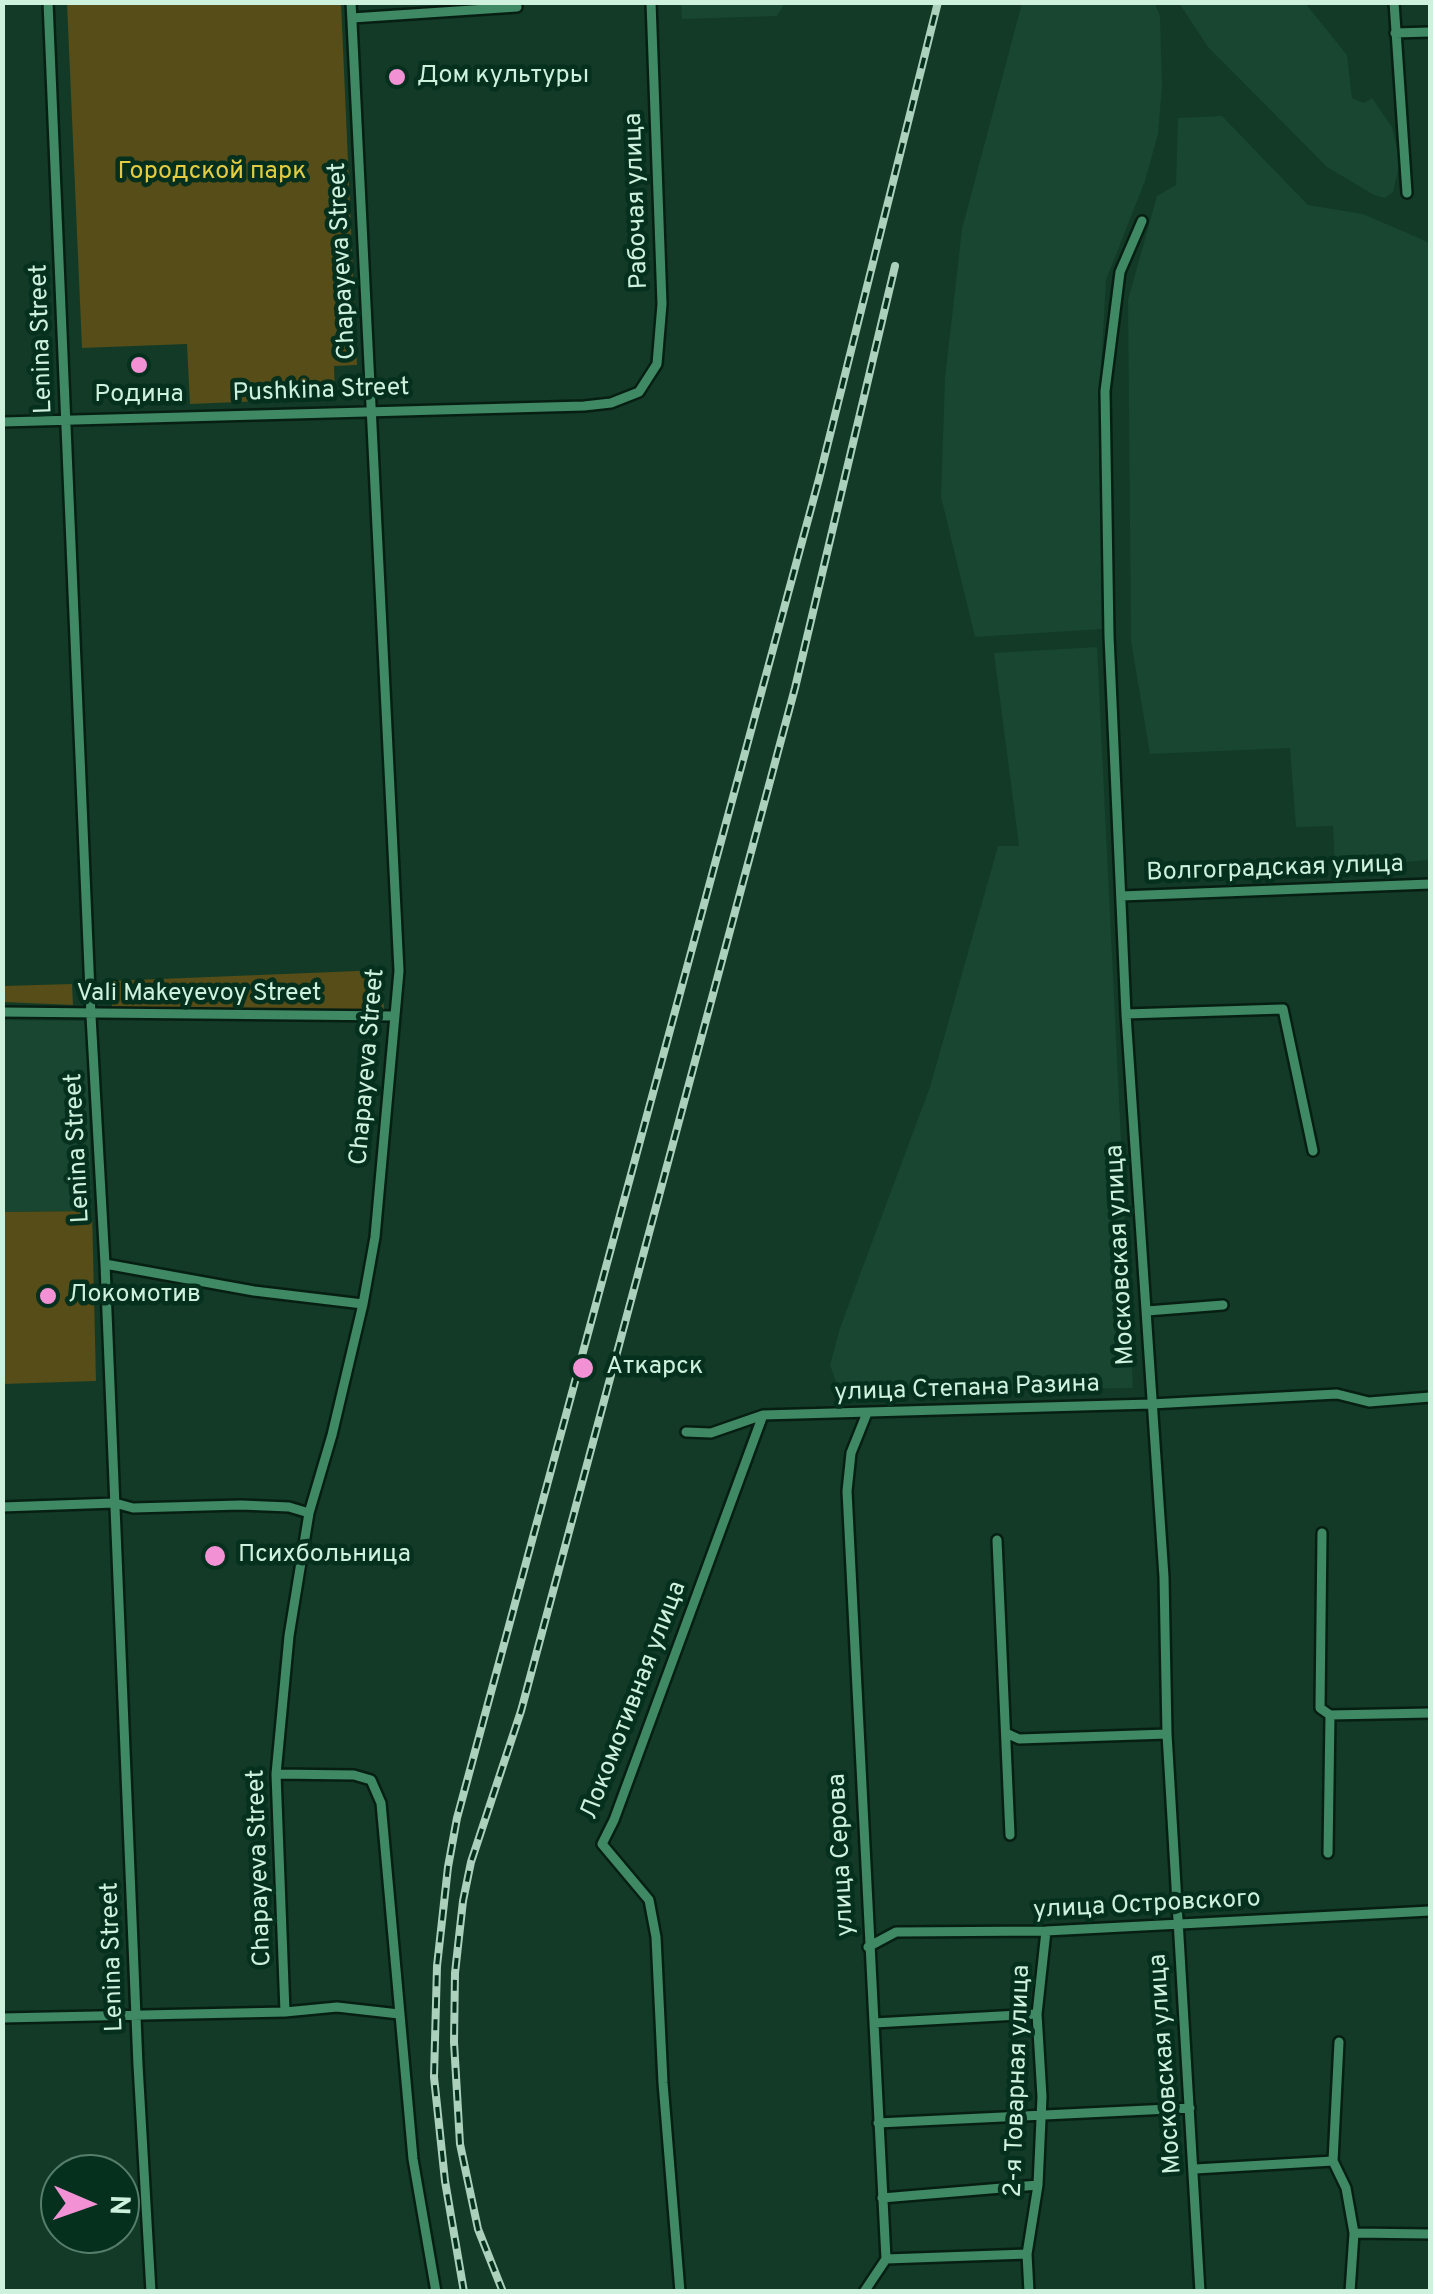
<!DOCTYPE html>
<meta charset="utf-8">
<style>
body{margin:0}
#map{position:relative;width:1433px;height:2294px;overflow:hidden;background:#123a27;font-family:Overpass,sans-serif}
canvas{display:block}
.frame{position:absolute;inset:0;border:5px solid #cdf1dc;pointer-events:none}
.north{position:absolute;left:40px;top:2154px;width:100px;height:100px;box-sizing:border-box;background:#06301e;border:2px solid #567d6a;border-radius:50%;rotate:92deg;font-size:28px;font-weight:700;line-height:40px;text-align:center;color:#cdf1dc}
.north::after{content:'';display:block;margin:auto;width:35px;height:45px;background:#f391d5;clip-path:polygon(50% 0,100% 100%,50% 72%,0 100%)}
</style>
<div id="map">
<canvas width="1433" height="2294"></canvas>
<div class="frame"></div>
<div class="north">N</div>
</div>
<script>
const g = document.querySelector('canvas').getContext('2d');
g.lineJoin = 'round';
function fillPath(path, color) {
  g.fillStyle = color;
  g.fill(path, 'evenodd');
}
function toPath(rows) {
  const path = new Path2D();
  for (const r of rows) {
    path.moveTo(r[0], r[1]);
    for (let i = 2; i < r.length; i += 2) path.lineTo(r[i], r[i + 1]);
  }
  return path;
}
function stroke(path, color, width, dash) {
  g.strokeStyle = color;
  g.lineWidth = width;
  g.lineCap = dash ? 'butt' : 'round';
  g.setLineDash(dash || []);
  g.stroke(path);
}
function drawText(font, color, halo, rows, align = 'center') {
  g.font = font + ' Overpass,sans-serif';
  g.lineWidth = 9;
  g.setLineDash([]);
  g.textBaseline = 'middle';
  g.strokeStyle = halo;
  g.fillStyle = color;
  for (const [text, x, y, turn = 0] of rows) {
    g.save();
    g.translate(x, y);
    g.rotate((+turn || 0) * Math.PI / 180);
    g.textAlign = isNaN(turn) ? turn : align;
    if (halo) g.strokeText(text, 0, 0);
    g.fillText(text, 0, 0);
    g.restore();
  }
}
fillPath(toPath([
 [681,3,681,2,785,3,777,16,682,19],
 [1022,3,1155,3,1160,16,1162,86,1158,134,1145,181,1106,280,1099,406,1102,629,975,637,941,497,945,378,962,229],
 [1179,3,1305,3,1347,55,1352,98,1364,103,1372,98,1392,127,1400,162,1393,192,1385,198,1374,195,1327,167,1208,47],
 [1222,116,1308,205,1363,214,1430,243,1430,860,1335,868,1333,826,1296,827,1290,748,1150,754,1131,641,1128,300,1157,196,1176,185,1178,118],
 [1097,647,1133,1388,857,1393,844,1389,836,1382,830,1365,840,1328,930,1087,998,846,1019,846,994,653],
 [2,1020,86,1021,92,1211,3,1212]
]), '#184630');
fillPath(toPath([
 [67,3,341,3,357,365,334,366,335,398,190,404,187,344,82,348],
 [382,970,384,1010,112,1008,111,981],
 [72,984,73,1005,3,1002,3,986],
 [92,1211,96,1381,3,1384,3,1212]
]), '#564d18');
const minor = toPath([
 [48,2,91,1016,105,1264,138,2065,151,2292],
 [351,2,399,971,375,1237,363,1304,332,1435,309,1513,289,1636,276,1774,285,2012,337,2007,399,2014],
 [1394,2,1407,193],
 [352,18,517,7],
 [1395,33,1430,32],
 [1142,221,1120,272,1105,391,1109,636,1126,1014,1164,1577,1167,1734,1200,2292],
 [2,422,584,406,611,403,639,392,657,364,662,304,651,2],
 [1121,896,1430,884],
 [2,1012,395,1016],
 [1126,1014,1283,1009,1313,1151],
 [105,1264,254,1291,363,1304],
 [1147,1311,1223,1305],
 [686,1432,711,1433,763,1415,1151,1404,1337,1394,1369,1402,1430,1397],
 [2,1507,115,1503,133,1508,241,1505,289,1507,309,1513],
 [1322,1533,1320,1708,1330,1715,1328,1853],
 [997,1540,1010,1835],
 [1330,1715,1430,1713],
 [1006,1733,1019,1739,1167,1734],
 [276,1774,354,1775,371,1780,381,1803,413,2159,436,2292],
 [868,1947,896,1932,1046,1931,1430,1911],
 [2,2018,285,2012],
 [874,2023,1037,2014],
 [1339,2042,1333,2161,1346,2188,1354,2233,1350,2292],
 [878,2123,1190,2108],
 [1195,2169,1333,2161],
 [882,2198,1038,2185],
 [1354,2233,1430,2234],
 [886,2259,1027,2254],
 [680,2292,663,2083,656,1937,649,1900,602,1844,614,1820,763,1415],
 [864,2292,886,2259,847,1491,851,1453,867,1413],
 [1029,2292,1027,2254,1038,2185,1042,2097,1037,2014,1046,1931]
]);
stroke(minor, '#071f13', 14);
stroke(minor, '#3f8964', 9);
const rail = toPath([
 [464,2292,445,2181,434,2077,437,1966,448,1867,457,1818,819,479,938,2],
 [503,2292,478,2229,460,2144,454,2042,455,1973,463,1901,471,1862,521,1711,795,688,895,266]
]);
stroke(rail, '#abd0bb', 8);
stroke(rail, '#06301e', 4, [11]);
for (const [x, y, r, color] of [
 [397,77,10,"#f391d5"],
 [139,365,10,"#f391d5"],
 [48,1296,10,"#f391d5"],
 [583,1368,12,"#f391d5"],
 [215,1556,12,"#f391d5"]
]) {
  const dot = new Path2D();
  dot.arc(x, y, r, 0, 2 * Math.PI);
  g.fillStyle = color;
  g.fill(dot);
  stroke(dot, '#06301e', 4);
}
drawText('25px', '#cdf1dc', '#06301e', [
 ["Дом культуры",417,77],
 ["Родина",139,396,"center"],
 ["Локомотив",68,1296],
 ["Аткарск",606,1368],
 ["Психбольница",238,1556]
], 'left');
drawText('25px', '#e3cc41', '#06301e', [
 ["Городской парк",212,173]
]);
drawText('25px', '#cdf1dc', '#06301e', [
 ["Рабочая улица",638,201,-92],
 ["Chapayeva Street",344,261,-93],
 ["Lenina Street",43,339,-92],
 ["Pushkina Street",321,392,-2],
 ["Волгоградская улица",1275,870,-2],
 ["Vali Makeyevoy Street",199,995],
 ["Chapayeva Street",369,1067,-85],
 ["Lenina Street",79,1148,-93],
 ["Московская улица",1122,1255,-93],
 ["улица Степана Разина",967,1390,-2],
 ["Локомотивная улица",635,1701,-69],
 ["улица Серова",843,1855,-93],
 ["Chapayeva Street",261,1868,-92],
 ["улица Островского",1147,1906,-3],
 ["Lenina Street",114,1957,-92],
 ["Московская улица",1167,2064,-94],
 ["2-я Товарная улица",1019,2081,-88]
]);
</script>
